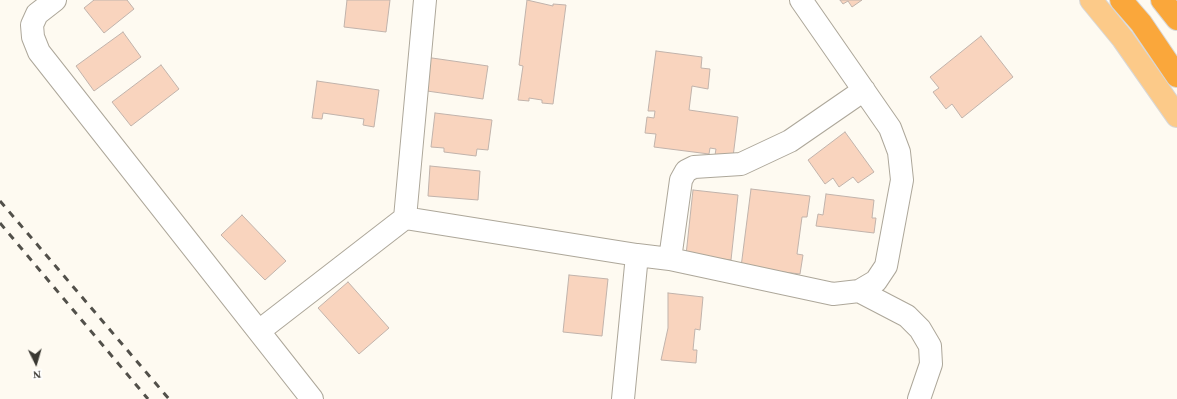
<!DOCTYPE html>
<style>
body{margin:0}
#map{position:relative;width:1177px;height:399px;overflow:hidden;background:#fefaf1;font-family:"Times New Roman",serif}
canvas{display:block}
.north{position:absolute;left:16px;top:343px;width:40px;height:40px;-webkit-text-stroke:3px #fff;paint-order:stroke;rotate:175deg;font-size:11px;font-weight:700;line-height:16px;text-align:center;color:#3a3832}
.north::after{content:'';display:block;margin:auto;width:14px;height:18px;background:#3a3832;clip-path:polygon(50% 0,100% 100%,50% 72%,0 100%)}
</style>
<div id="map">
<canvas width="1177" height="399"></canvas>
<div class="north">N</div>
</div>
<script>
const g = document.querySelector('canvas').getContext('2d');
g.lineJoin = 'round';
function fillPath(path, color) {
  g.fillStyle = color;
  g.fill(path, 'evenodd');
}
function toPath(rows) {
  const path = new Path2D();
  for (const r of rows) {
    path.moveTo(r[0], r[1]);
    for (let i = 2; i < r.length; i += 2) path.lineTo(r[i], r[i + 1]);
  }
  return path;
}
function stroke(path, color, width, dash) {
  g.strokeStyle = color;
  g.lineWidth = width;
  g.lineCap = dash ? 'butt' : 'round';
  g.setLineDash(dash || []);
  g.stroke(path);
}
const building = toPath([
 [94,0,127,0,134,9,104,33,84,8,94,0],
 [347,0,390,0,386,32,344,27,347,0],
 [527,0,553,6,553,4,566,5,553,104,542,103,542,100,529,98,529,101,518,100,523,66,519,65,527,0],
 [840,0,862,0,852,7,848,1,843,4,840,0],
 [123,32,141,57,94,91,76,66,123,32],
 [981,36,1013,77,962,118,952,104,946,109,933,92,939,88,930,77,981,36],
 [656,51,702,57,701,68,710,69,708,89,692,86,689,110,738,117,733,157,715,155,716,149,710,148,709,154,654,147,656,134,645,133,647,117,654,118,655,111,648,111,656,51],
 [425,57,488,66,483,99,420,90,425,57],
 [161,65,179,89,131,126,112,102,161,65],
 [317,81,379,90,374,127,363,125,364,119,323,113,322,119,312,118,317,81],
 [435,113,492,120,488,150,477,149,476,156,444,152,444,148,431,147,435,113],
 [845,132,874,172,858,183,853,177,839,187,833,178,825,184,808,160,845,132],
 [430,166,480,171,478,200,428,196,430,166],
 [751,189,810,196,807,217,802,217,797,254,803,255,800,274,741,267,751,189],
 [693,190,738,195,731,260,686,255,693,190],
 [826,194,874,200,872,218,876,218,874,233,816,226,818,214,823,215,826,194],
 [242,215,286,261,265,280,221,235,242,215],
 [569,275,608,279,602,336,563,332,569,275],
 [348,282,389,328,359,354,318,308,348,282],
 [668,293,703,297,700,330,695,329,693,350,697,350,696,363,661,360,668,328,668,293]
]);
fillPath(building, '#f9d4be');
stroke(building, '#c1b3ab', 1);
const minor = toPath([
 [55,0,37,14,32,25,33,37,39,52,312,399],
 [405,218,425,0],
 [670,259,681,180,686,171,694,167,741,164,790,141,864,90],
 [859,291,907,316,920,329,930,346,931,364,919,399],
 [259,331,405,218,637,255,670,259,833,294,859,291,876,281,886,266,902,180,899,152,890,128,801,0],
 [623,399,637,255]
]);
const major = toPath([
 [1091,0,1123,39,1177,116]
]);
const highway = toPath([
 [1121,0,1141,23,1177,76],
 [1162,0,1177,19]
]);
stroke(minor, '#ada79a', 24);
stroke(major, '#d8d7d6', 24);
stroke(highway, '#d8d7d6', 24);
stroke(minor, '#fff', 22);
stroke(major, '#fcca89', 22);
stroke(highway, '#faa73b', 22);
stroke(toPath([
 [0,201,169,399],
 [0,223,148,399]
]), '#52504a', 3, [7, 7]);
</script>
